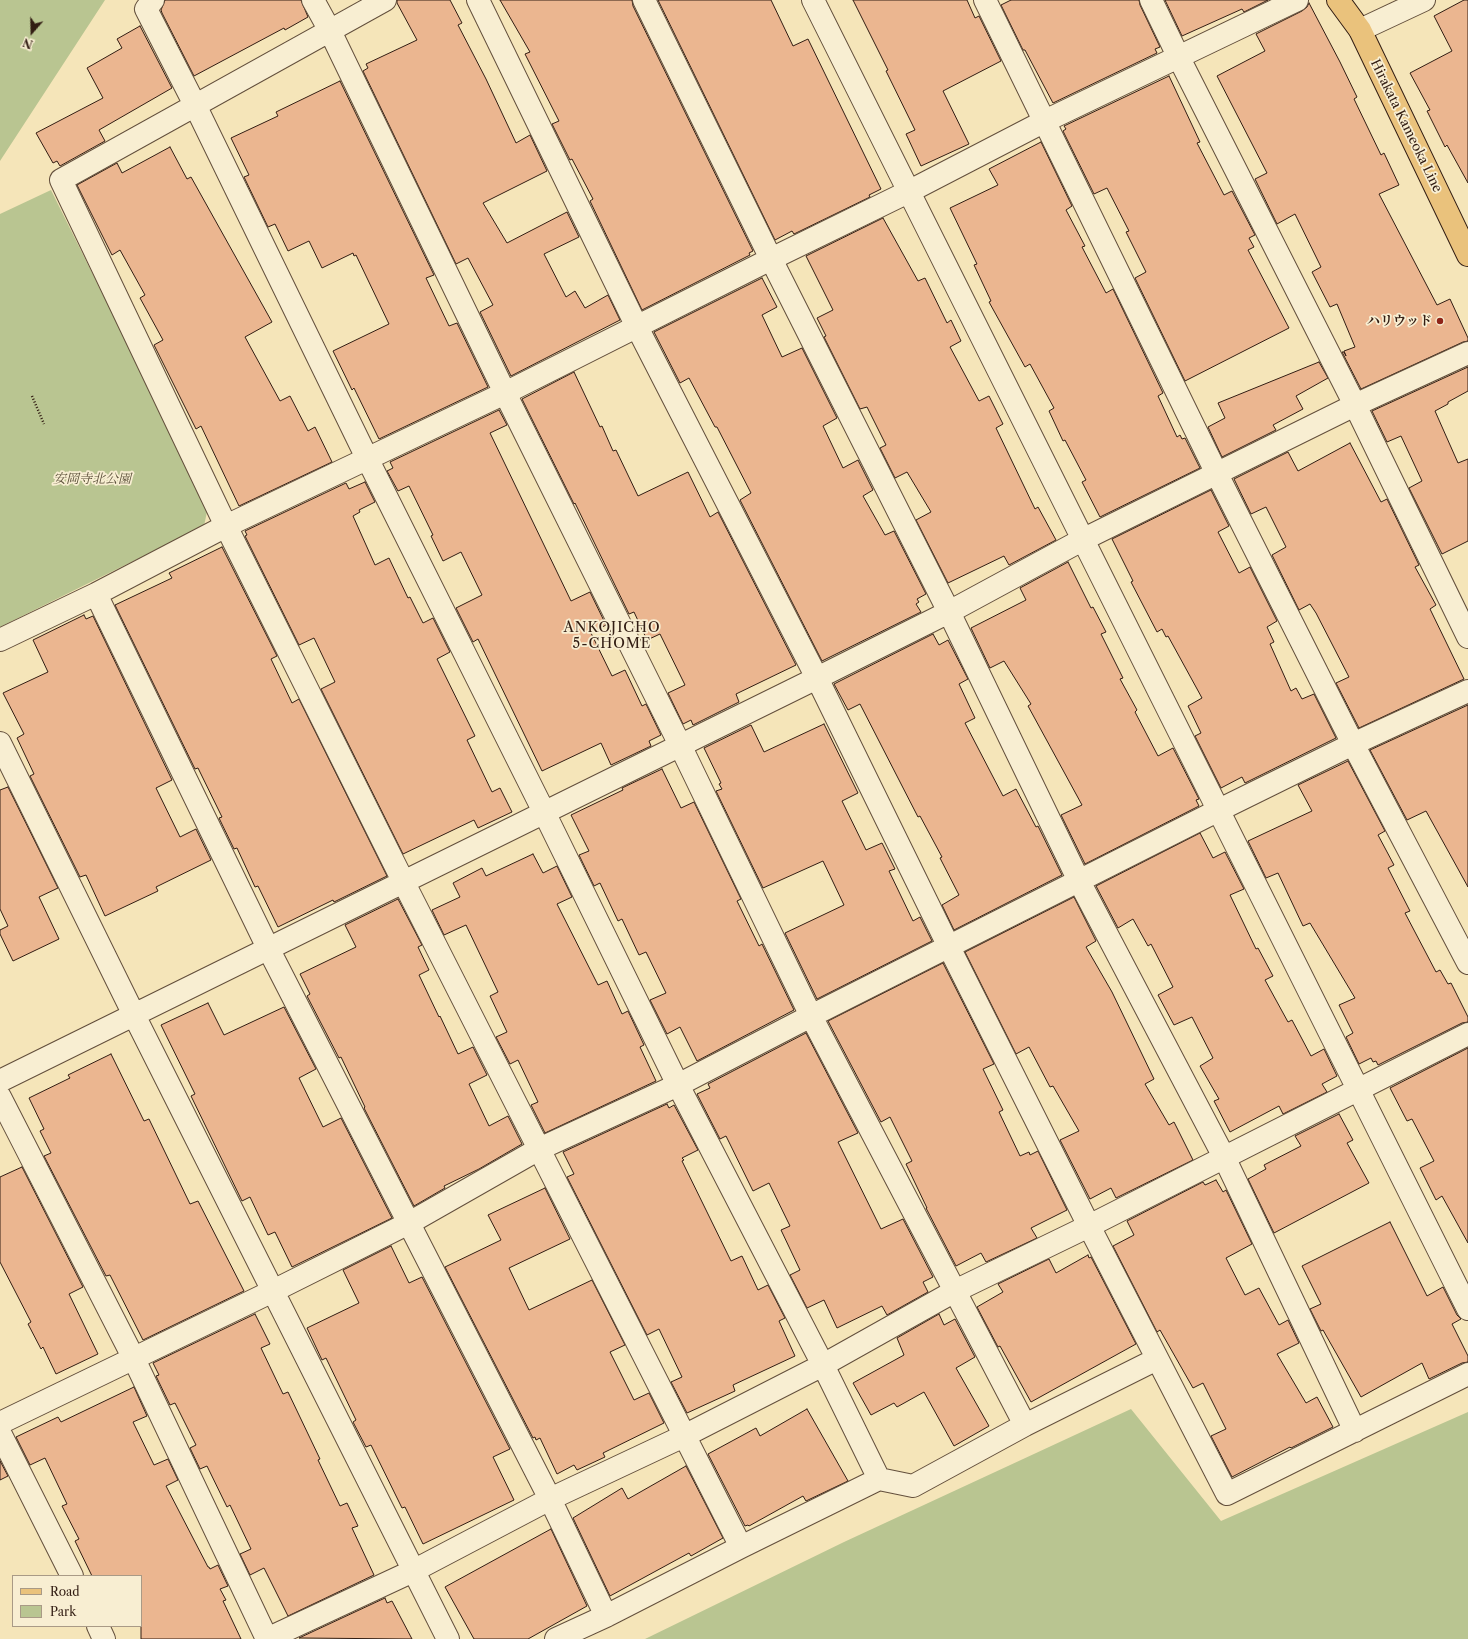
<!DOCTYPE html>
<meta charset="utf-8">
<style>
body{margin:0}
#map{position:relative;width:1468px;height:1639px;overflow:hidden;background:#f5e5b9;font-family:"Libre Caslon Text",serif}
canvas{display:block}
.legend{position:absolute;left:12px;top:1575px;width:130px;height:52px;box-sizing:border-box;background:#f8eed2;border:1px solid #a99a86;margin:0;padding:5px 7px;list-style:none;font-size:12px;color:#321d13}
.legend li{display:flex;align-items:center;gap:8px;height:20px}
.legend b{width:20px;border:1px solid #a99a86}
.north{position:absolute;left:12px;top:12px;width:40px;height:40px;-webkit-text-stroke:3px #f8eed2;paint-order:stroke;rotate:200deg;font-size:11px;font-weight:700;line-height:16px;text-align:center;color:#321d13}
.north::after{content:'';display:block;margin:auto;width:14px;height:18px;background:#321d13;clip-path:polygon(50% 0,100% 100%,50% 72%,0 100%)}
</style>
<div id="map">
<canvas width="1468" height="1639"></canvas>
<ul class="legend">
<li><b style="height:5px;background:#eac27c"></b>Road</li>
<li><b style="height:11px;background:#b9c591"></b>Park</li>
</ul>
<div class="north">N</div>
</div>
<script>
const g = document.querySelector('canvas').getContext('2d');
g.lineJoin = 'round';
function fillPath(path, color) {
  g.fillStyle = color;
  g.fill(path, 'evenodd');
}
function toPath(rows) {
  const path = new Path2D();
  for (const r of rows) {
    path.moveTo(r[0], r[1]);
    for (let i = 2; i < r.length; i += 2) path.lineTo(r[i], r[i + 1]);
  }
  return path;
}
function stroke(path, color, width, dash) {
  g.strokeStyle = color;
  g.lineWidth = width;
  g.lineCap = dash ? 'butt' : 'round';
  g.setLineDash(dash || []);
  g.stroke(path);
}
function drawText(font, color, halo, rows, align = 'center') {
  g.font = font + ' "Libre Caslon Text","Noto Serif JP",serif';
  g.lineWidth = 3.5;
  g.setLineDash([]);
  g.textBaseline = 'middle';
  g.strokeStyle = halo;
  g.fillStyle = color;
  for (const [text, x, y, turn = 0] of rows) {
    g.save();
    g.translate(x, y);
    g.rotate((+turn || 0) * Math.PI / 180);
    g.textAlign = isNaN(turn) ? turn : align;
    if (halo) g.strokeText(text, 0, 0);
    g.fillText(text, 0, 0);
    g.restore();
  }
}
fillPath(toPath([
 [0,0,105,0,0,161],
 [51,190,208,507,204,526,0,627,0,214],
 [1131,1409,1221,1521,1468,1412,1468,1639,645,1639,844,1542]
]), '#b9c591');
const building = toPath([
 [165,0,301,0,308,17,285,30,284,28,194,76,162,13,161,10,165,0],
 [397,0,450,0,462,23,458,25,486,79,516,143,530,135,547,171,483,203,507,243,567,212,579,237,544,254,566,297,575,291,585,308,608,295,620,320,511,376,480,312,493,305,468,258,456,264,363,71,368,68,366,64,417,40,397,3,397,0],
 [500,0,632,0,633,6,753,251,749,253,750,255,642,310,590,201,593,199,572,159,570,160,552,124,559,121,525,54,530,52,500,0],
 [658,0,771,0,793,46,808,39,881,189,869,195,870,197,794,234,792,231,775,240,658,0],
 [853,0,967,0,975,18,979,16,1001,61,943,91,969,144,921,166,906,134,915,130,886,71,888,70,853,0],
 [1011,0,1139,0,1140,5,1160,47,1155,49,1157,53,1053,103,1025,50,1023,50,1001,5,1011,0],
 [1165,0,1268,0,1244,12,1242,9,1182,36,1165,0],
 [1464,0,1468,0,1468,183,1447,145,1445,147,1427,111,1430,110,1410,73,1452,51,1434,16,1464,0],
 [1309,3,1340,62,1357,97,1354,99,1381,155,1384,153,1399,185,1379,194,1437,305,1450,299,1468,338,1468,341,1463,342,1361,389,1342,352,1344,352,1346,356,1344,351,1355,347,1337,304,1330,307,1312,272,1321,267,1295,214,1277,224,1255,179,1267,173,1217,76,1265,51,1256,34,1302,11,1307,7,1309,3],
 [140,26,172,88,99,130,105,141,60,166,57,161,53,163,36,133,103,98,87,68,122,48,117,39,140,26],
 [1169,76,1200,142,1197,143,1224,195,1232,191,1255,235,1249,238,1254,247,1248,250,1289,328,1185,381,1135,278,1146,272,1126,232,1129,231,1107,188,1094,194,1063,131,1066,129,1064,126,1169,76],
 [340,81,434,275,426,278,449,326,457,323,488,387,379,439,354,388,352,390,333,351,389,324,356,255,354,256,353,253,322,268,309,241,288,251,275,224,268,227,244,177,249,175,231,138,278,116,276,112,340,81],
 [1041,142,1072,206,1066,210,1085,246,1082,247,1106,293,1113,289,1163,393,1158,396,1177,437,1180,435,1182,439,1185,438,1200,468,1100,517,1082,482,1086,480,1065,440,1063,441,1049,411,1054,408,1030,364,1025,367,989,302,991,301,974,265,977,264,950,208,998,185,989,169,1041,142],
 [170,147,187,179,191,177,272,322,245,337,280,401,290,396,308,431,315,427,332,462,239,506,201,426,196,429,154,345,163,340,140,298,145,295,120,250,112,255,77,185,117,163,122,173,170,147],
 [883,218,918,281,925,278,947,323,951,320,961,341,950,347,979,401,989,396,1003,424,996,428,1035,509,1038,507,1056,540,1009,565,1004,556,948,583,916,520,931,512,907,472,895,478,880,448,886,445,867,407,860,409,824,337,826,336,817,318,833,310,806,256,883,218],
 [762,278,777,307,762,315,782,357,802,348,837,418,823,426,843,468,858,460,873,490,863,496,885,535,894,531,926,594,917,599,919,602,916,604,921,612,822,661,740,500,751,493,717,427,715,427,689,378,680,383,654,332,762,278],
 [1319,362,1328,378,1296,396,1303,409,1273,425,1276,430,1222,457,1208,427,1225,418,1218,403,1319,362],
 [1468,367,1468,391,1448,402,1448,404,1435,411,1458,463,1468,459,1468,541,1442,554,1409,488,1422,481,1401,436,1387,442,1372,411,1468,367],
 [574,372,600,427,602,426,613,451,616,450,638,496,688,472,710,517,718,512,796,665,736,694,739,702,693,725,691,720,683,724,668,693,685,685,660,634,647,640,634,612,629,614,575,503,574,504,522,399,574,372],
 [499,410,507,425,490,433,571,601,590,592,606,625,591,633,612,676,625,670,642,706,646,704,661,735,649,741,651,746,611,765,601,743,542,771,478,639,473,642,456,608,482,595,461,552,443,561,431,536,433,535,409,486,398,491,387,471,393,468,390,462,499,410],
 [1350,443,1381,502,1387,499,1419,565,1415,567,1436,605,1430,609,1464,679,1359,728,1336,683,1349,677,1316,613,1310,604,1299,610,1272,555,1286,547,1266,507,1251,514,1234,479,1288,452,1298,471,1350,443],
 [365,482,375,502,359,510,360,512,353,516,375,565,389,558,408,598,410,597,423,623,433,618,450,652,437,659,475,736,467,740,492,792,500,788,512,812,478,828,474,820,403,854,321,689,335,682,314,638,299,645,245,536,247,535,245,531,346,483,349,489,365,482],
 [1211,490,1229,526,1218,532,1239,573,1250,567,1277,621,1267,627,1274,642,1270,644,1291,691,1296,688,1302,699,1314,694,1336,738,1245,783,1242,777,1221,788,1195,736,1201,733,1188,706,1202,698,1168,636,1166,637,1162,629,1157,632,1131,582,1133,581,1112,539,1211,490],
 [222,547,277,656,271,659,292,703,299,699,387,876,334,902,333,900,278,927,258,886,255,887,237,848,234,849,219,818,222,817,198,768,195,769,115,605,172,578,169,573,222,547],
 [1068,562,1091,608,1093,607,1106,632,1101,634,1123,678,1120,679,1137,710,1135,712,1158,756,1173,748,1199,799,1196,800,1199,806,1085,864,1061,815,1082,805,1028,706,1031,704,1004,661,990,668,971,628,1026,600,1020,588,1068,562],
 [84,615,86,619,93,616,172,780,156,788,180,837,196,829,211,860,156,887,158,891,105,916,86,875,80,877,30,776,34,774,17,738,24,734,3,693,48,672,33,640,84,615],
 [933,634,939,645,948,640,968,679,959,684,975,718,965,723,991,773,1003,796,1016,789,1036,827,1038,826,1062,875,954,930,942,905,959,895,940,858,942,857,920,816,918,817,860,704,848,710,834,684,933,634],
 [1468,705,1468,887,1426,811,1407,820,1370,750,1468,705],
 [824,724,858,793,842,801,866,850,882,843,895,869,889,871,913,921,920,917,932,941,817,999,785,933,844,905,823,861,763,888,716,791,722,789,719,784,721,783,704,748,751,725,764,752,824,724],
 [1348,761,1385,831,1378,835,1394,865,1388,868,1410,911,1405,913,1436,972,1440,970,1448,984,1451,983,1468,1017,1468,1022,1462,1023,1378,1065,1376,1061,1373,1062,1371,1058,1359,1064,1346,1037,1353,1033,1339,1005,1355,998,1310,923,1303,926,1278,873,1266,878,1248,841,1312,811,1298,785,1348,761],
 [662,769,681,808,694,802,741,899,737,901,759,946,762,944,794,1010,697,1061,680,1027,667,1034,650,1000,666,993,646,952,639,955,622,919,618,921,600,883,594,886,579,855,589,851,571,815,623,790,622,788,662,769],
 [8,787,58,888,39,897,59,939,13,961,0,934,0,930,8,926,0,909,0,790,8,787],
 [1200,833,1213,858,1225,852,1244,889,1230,895,1256,949,1258,948,1273,976,1265,980,1288,1022,1292,1020,1311,1056,1324,1049,1337,1076,1322,1084,1327,1092,1283,1114,1279,1106,1230,1132,1214,1101,1219,1099,1200,1066,1213,1058,1192,1017,1174,1025,1158,995,1173,987,1151,944,1148,946,1133,919,1118,928,1096,886,1200,833],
 [533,854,543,873,557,866,572,897,557,904,598,985,607,981,622,1014,628,1011,644,1045,640,1047,656,1081,545,1133,531,1105,538,1102,518,1060,510,1064,496,1037,507,1032,490,996,498,992,466,925,444,935,432,910,460,897,453,883,482,868,486,876,533,854],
 [1074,897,1096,941,1086,947,1112,992,1154,1079,1145,1084,1169,1125,1174,1122,1193,1160,1116,1198,1111,1188,1090,1199,1060,1140,1079,1131,1053,1086,1050,1087,1029,1047,1016,1054,965,952,1074,897],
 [398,899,422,945,418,947,429,970,419,975,439,1017,440,1016,458,1054,473,1047,487,1075,469,1084,489,1126,508,1116,522,1144,479,1169,444,1186,445,1188,414,1206,364,1108,365,1107,341,1057,339,1058,307,996,310,994,300,974,356,947,345,925,398,899],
 [943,963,994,1064,983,1069,1003,1110,999,1112,1020,1156,1029,1152,1030,1155,1038,1151,1067,1210,1031,1228,1037,1238,986,1262,981,1253,956,1266,926,1208,927,1208,906,1164,912,1161,890,1117,881,1122,828,1021,943,963],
 [208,1003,224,1035,284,1007,316,1069,299,1078,323,1127,341,1118,392,1218,292,1267,275,1232,268,1235,250,1197,242,1201,191,1096,195,1094,161,1025,208,1003],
 [806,1033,858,1133,838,1142,881,1229,903,1219,933,1277,923,1282,928,1292,887,1315,882,1306,837,1328,824,1300,807,1308,790,1275,800,1270,781,1230,790,1226,769,1183,753,1191,726,1136,720,1139,697,1094,710,1088,708,1084,806,1033],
 [1468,1048,1468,1243,1442,1196,1436,1200,1420,1168,1434,1161,1412,1119,1407,1121,1390,1088,1468,1048],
 [111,1054,144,1121,149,1119,190,1204,198,1201,244,1291,143,1340,110,1275,106,1276,44,1156,51,1153,40,1131,44,1129,29,1098,70,1078,68,1075,111,1054],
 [667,1104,669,1108,674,1105,698,1150,682,1158,684,1160,682,1161,731,1261,742,1256,758,1290,768,1285,785,1318,779,1321,795,1356,733,1385,735,1391,687,1413,671,1382,682,1377,659,1329,647,1335,567,1177,574,1174,563,1152,667,1104],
 [1339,1114,1353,1140,1347,1143,1369,1183,1274,1233,1248,1179,1266,1169,1264,1165,1301,1146,1295,1136,1339,1114],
 [22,1167,83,1287,69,1294,98,1354,56,1374,43,1347,41,1349,28,1324,31,1322,0,1262,0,1177,22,1167],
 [1216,1180,1223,1192,1226,1190,1252,1244,1226,1258,1245,1295,1259,1288,1279,1325,1288,1320,1299,1343,1277,1354,1306,1403,1317,1397,1333,1427,1291,1448,1290,1447,1232,1477,1211,1436,1226,1429,1203,1383,1193,1388,1160,1330,1157,1332,1113,1246,1134,1235,1127,1221,1203,1182,1205,1185,1216,1180],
 [545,1188,570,1239,509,1268,529,1310,592,1280,625,1345,610,1352,634,1400,649,1393,664,1423,603,1453,605,1457,577,1470,574,1465,557,1474,540,1438,536,1440,535,1437,533,1438,445,1267,501,1240,488,1215,545,1188],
 [1390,1222,1427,1296,1443,1287,1457,1315,1461,1319,1452,1324,1468,1356,1468,1362,1462,1363,1429,1379,1422,1363,1361,1397,1323,1330,1321,1331,1310,1309,1321,1304,1302,1266,1390,1222],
 [391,1246,409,1283,422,1277,510,1449,493,1457,514,1500,423,1544,405,1507,402,1508,371,1445,366,1447,353,1422,356,1420,326,1358,322,1360,307,1328,359,1303,343,1270,391,1246],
 [1088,1255,1089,1258,1091,1257,1136,1344,1031,1402,1000,1346,998,1347,977,1307,1003,1292,998,1284,1049,1259,1056,1273,1088,1255],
 [255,1314,270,1344,261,1348,283,1394,288,1392,320,1459,318,1460,340,1506,347,1503,358,1526,352,1528,374,1575,288,1616,264,1568,250,1575,240,1554,251,1549,230,1505,227,1507,207,1466,200,1469,190,1448,196,1445,175,1403,170,1405,156,1376,159,1375,153,1363,255,1314],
 [939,1314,944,1325,955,1319,975,1357,956,1368,989,1426,954,1446,924,1392,897,1407,894,1403,871,1415,853,1383,904,1355,897,1338,939,1314],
 [134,1387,147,1416,133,1422,154,1465,168,1459,178,1480,166,1486,208,1567,209,1567,210,1569,218,1565,228,1586,220,1589,226,1600,223,1601,241,1639,141,1639,141,1576,92,1576,75,1541,79,1539,62,1506,67,1504,45,1458,30,1465,16,1437,58,1417,61,1422,134,1387],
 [807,1409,848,1481,806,1501,803,1496,749,1526,748,1525,745,1526,708,1454,756,1428,760,1436,807,1409],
 [0,1461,8,1476,0,1480,0,1461],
 [686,1466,723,1538,691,1556,689,1553,610,1596,573,1518,622,1488,628,1499,686,1466],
 [551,1529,587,1606,528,1639,474,1639,445,1587,551,1529],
 [385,1598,387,1603,392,1601,412,1639,299,1638,385,1598]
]);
fillPath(building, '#ebb690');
stroke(building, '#321d13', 1);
const street = toPath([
 [153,0,146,9,195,105,367,458,544,812,678,1085,823,1365,879,1479],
 [313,0,330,31,505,393,680,745,811,1016,1025,1425],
 [385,0,61,180,226,526,403,881,741,1547],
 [478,0,637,327,817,678,949,947,1089,1226,1227,1494,1468,1374],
 [644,0,771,259,949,612,1079,881,1224,1157,1355,1431],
 [813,0,1468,1309],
 [985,0,1217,474,1353,744,1468,963],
 [1151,0,1179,58,1355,405,1468,637],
 [1360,30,1424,0],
 [96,594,268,948,550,1499,606,1616],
 [0,640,96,594,226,526,505,393,771,259,908,192,1045,121,1297,0],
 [0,743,134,1015,448,1639],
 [0,1081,817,678,949,612,1082,540,1355,405,1468,353],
 [0,1097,134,1359,267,1639],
 [0,1423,273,1291,409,1223,539,1149,678,1085,811,1016,1219,810,1353,744,1468,691],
 [0,1433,72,1576],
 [98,1626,104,1639],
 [267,1639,413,1571,550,1499,684,1436,823,1365,955,1291,1089,1226,1468,1034],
 [556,1639,606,1616,741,1547,879,1479,913,1486,1025,1425,1157,1359]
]);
const primary = toPath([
 [1338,0,1360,30,1468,255]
]);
stroke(street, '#634f3c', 24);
stroke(primary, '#321d13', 24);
stroke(toPath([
 [32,396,44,424]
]), '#321d13', 2.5, [1, 2]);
stroke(street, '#f8eed2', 22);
stroke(primary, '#eac27c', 22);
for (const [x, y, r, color] of [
 [1440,321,4,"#8f2418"]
]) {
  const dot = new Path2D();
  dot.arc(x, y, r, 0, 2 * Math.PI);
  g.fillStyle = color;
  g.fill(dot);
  stroke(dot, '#f8eed2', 1.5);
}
drawText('13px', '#321d13', '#f8eed2', [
 ["Hirakata Kameoka Line",1406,126,64]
]);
drawText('bold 13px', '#321d13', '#f8eed2', [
 ["ハリウッド",1432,321]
], 'right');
drawText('italic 13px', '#5a4f39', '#f8eed2', [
 ["安岡寺北公園",92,479]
]);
g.letterSpacing = '1px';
drawText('14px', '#321d13', '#f8eed2', [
 ["ANKOJICHO",612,628],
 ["5-CHOME",612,644]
]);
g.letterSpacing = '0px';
</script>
